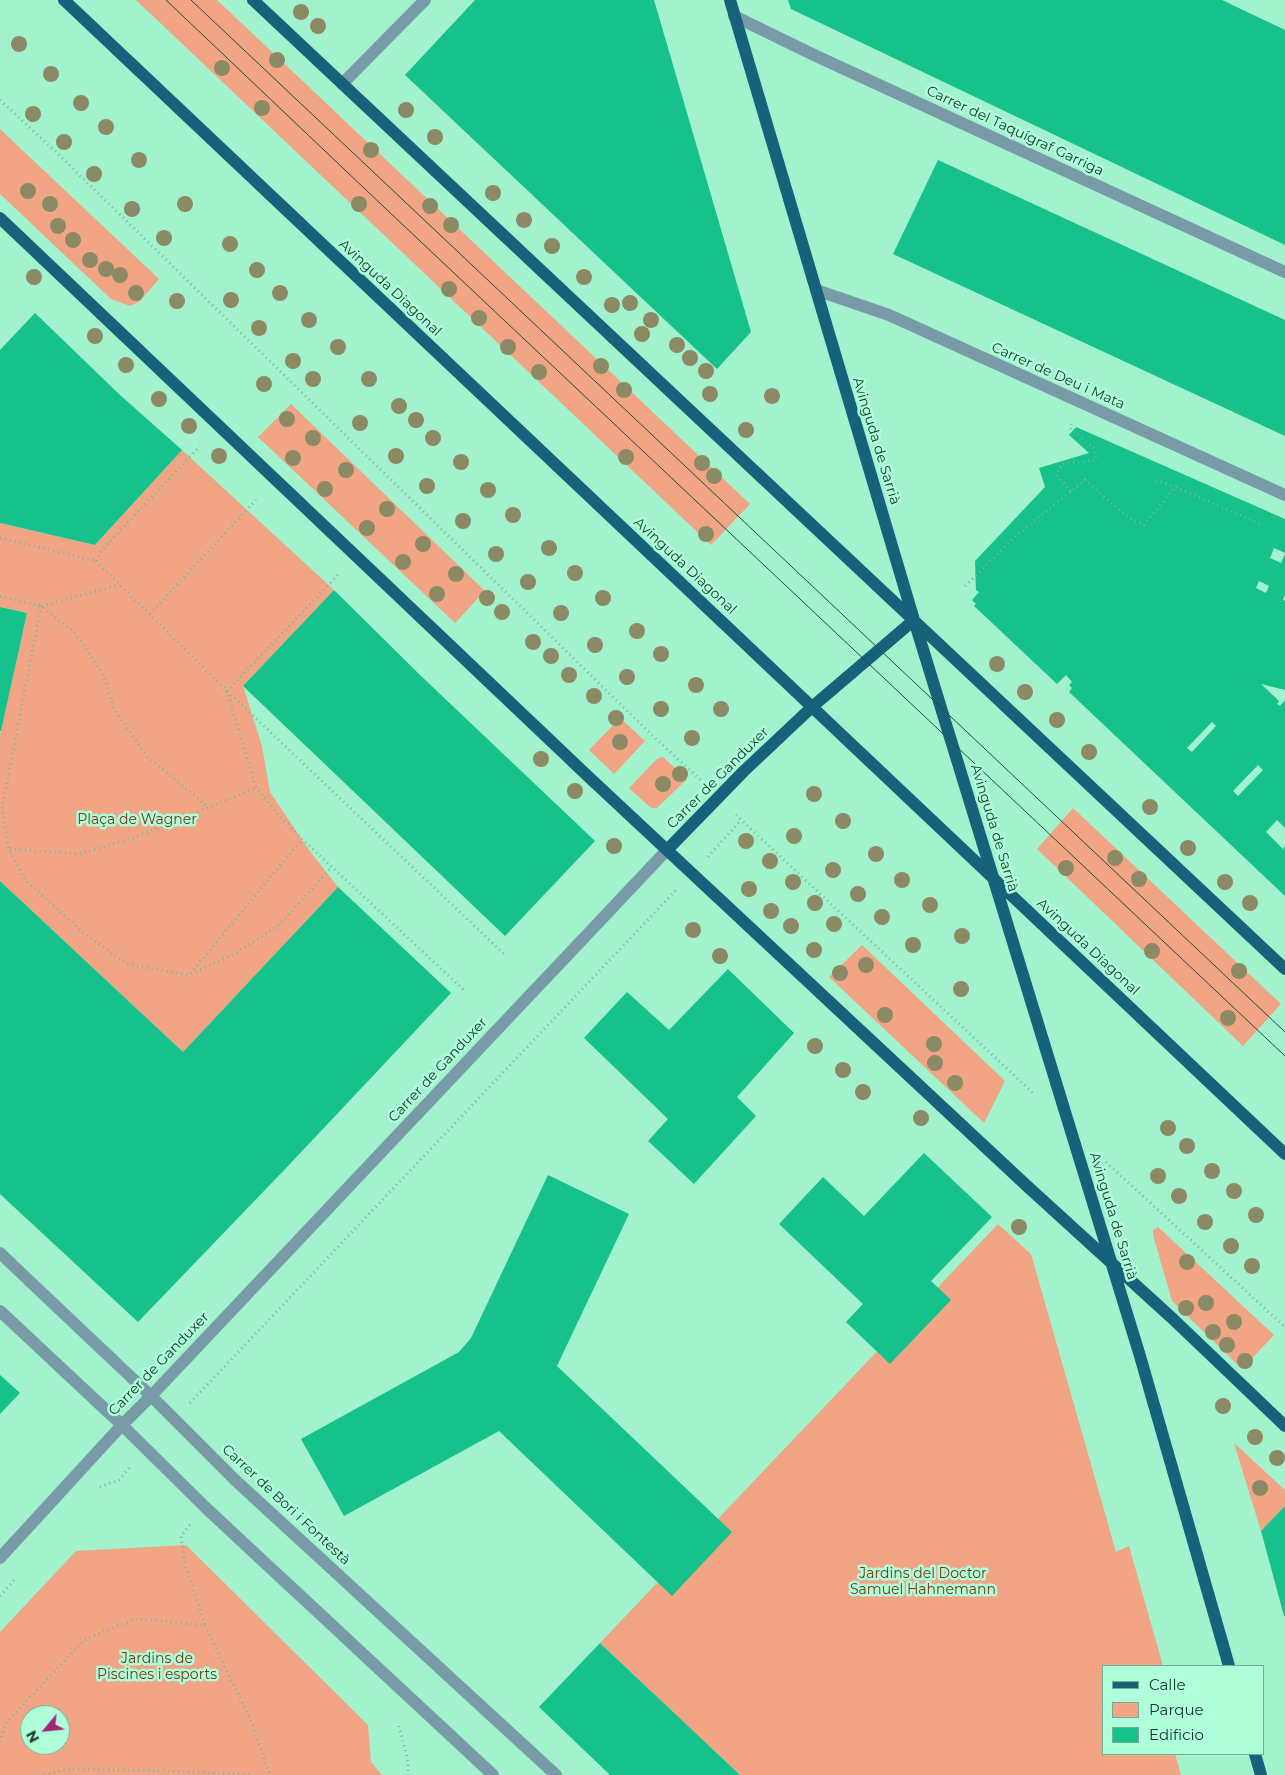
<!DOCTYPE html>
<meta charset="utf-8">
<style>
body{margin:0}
#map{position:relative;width:1285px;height:1775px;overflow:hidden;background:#a1f2cd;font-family:Montserrat,sans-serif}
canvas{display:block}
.legend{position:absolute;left:1102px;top:1665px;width:162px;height:90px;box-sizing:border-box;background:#aeffda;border:1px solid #70af93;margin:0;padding:6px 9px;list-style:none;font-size:15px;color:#143628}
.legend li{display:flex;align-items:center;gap:10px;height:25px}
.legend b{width:25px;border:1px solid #70af93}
.north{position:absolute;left:20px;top:1705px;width:50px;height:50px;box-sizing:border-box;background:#aeffda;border:1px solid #70af93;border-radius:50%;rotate:242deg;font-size:14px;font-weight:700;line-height:20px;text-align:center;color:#143628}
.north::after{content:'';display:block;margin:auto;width:18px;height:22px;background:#a12478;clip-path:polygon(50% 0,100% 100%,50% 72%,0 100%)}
</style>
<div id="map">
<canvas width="1285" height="1775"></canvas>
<ul class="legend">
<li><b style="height:6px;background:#15627a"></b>Calle</li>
<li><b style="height:14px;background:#f1a584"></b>Parque</li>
<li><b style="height:14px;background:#16c18c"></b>Edificio</li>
</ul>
<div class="north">N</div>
</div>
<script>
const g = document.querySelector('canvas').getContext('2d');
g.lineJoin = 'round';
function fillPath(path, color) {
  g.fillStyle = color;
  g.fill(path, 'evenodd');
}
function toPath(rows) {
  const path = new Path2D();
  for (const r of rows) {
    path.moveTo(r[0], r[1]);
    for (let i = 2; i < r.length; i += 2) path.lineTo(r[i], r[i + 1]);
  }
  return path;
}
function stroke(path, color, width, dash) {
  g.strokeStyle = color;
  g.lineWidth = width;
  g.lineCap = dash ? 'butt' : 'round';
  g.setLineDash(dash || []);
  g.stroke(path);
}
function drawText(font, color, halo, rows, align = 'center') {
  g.font = font + ' Montserrat,sans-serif';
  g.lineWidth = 5;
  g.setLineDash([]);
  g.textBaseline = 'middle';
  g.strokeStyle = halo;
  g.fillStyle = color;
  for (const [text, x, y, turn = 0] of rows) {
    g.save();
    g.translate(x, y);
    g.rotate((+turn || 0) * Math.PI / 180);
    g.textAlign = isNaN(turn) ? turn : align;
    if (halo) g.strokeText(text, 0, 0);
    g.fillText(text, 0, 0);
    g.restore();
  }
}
fillPath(toPath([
 [136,0,217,0,750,504,711,545],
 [0,129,159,279,139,302,130,306,111,299,0,194],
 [291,404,485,591,455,623,258,437],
 [182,450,334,590,243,686,262,746,270,792,309,850,338,887,183,1052,0,881,0,735,27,613,0,607,0,523,95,545],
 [620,718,645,741,614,774,589,750],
 [663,757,687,779,657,808,651,808,629,788,658,758],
 [1073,808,1281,1004,1243,1046,1037,849],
 [862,945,1005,1081,984,1123,829,977],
 [998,1224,1031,1254,1116,1552,1129,1546,1163,1666,1104,1666,1104,1754,1175,1754,1181,1775,740,1775,600,1643],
 [1158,1227,1274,1335,1242,1369,1172,1301,1153,1235,1153,1230],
 [1234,1443,1285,1490,1285,1506,1261,1531],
 [186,1545,368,1725,371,1762,382,1775,0,1775,0,1632,76,1551],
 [30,1715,60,1715,60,1745,30,1745]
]), '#f1a584');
fillPath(toPath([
 [475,0,654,0,751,332,717,369,405,75],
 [788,0,1222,0,1285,30,1285,245,791,9],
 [938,160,1285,320,1285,436,893,254],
 [35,313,120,395,182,450,95,545,0,523,0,350],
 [1076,427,1285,519,1285,553,1274,548,1270,558,1281,563,1285,554,1285,595,1283,600,1285,601,1285,690,1261,684,1279,701,1277,704,1280,706,1285,700,1285,828,1277,820,1266,832,1283,849,1285,846,1285,896,1069,692,1072,688,1069,685,1072,682,1066,675,1057,684,974,606,976,604,972,600,979,592,976,590,975,561,1045,487,1039,468,1089,453,1069,435],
 [1259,581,1269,586,1266,593,1256,588],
 [1212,722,1216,726,1192,752,1187,748],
 [1258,765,1263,770,1238,796,1233,791],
 [334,590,420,675,595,841,505,936,243,686],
 [0,607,27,613,1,731,0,731],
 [0,881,183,1052,338,887,451,993,288,1166,138,1322,0,1194],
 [728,969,794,1033,737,1097,756,1116,694,1184,648,1141,668,1119,584,1038,627,992,669,1030],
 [924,1153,992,1217,931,1281,951,1300,890,1364,846,1322,863,1304,779,1224,823,1177,864,1216],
 [548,1175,629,1214,557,1366,732,1532,672,1596,499,1431,344,1516,301,1439,459,1352,471,1338],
 [0,1375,20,1393,0,1414],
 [1285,1506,1285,1616,1284,1616,1261,1531],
 [600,1643,740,1775,610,1775,539,1707]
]), '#16c18c');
stroke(toPath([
 [0,100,56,152,657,740,701,780],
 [1156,480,1175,487],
 [1071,491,1058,477,1057,472,1062,464,1096,460,1095,449,1070,428,1071,424],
 [0,538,96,561],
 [96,561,227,691,504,954],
 [96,561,102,550,200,446],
 [338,575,227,691,256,788,276,812,302,839,466,992],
 [965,586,1019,533,1085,480,1129,518,1144,525,1175,487,1260,524],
 [0,596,41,606,75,633,104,675,114,709,148,757,208,807],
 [41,606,2,809,9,849,25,880,82,931,126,964,189,975,302,839],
 [42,606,119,585],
 [150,614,256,500],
 [736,815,1034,1094],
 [10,849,79,854,133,838,256,788],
 [708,857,741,820],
 [191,974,238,952,278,926,332,867],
 [1106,1162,1285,1327],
 [190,1403,676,890],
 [100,1487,119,1480,131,1466],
 [190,1525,181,1536,185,1565,205,1625],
 [0,1596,16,1578],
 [399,1726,408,1761,408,1775],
 [0,1742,5,1724,84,1640,135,1619,205,1625,250,1719,270,1775],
 [44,1775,68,1769,175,1771,251,1775]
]), '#76b99b', 3, [1, 4]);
stroke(toPath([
 [734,16,814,55,1285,272],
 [342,84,425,0],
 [816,290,889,315,1285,495],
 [0,1253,151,1396,234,1479,556,1775],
 [0,1311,122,1425,206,1508,493,1775],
 [0,1558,122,1425,151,1396,667,850]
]), '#799ba8', 12);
stroke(toPath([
 [64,0,1285,1154],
 [253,0,1285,969],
 [730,0,914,620,1140,1356,1229,1666],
 [0,218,593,781,1027,1186,1173,1319,1285,1426],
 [667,850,744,771,812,707,914,620],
 [1255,1754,1261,1775]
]), '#15627a', 12);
stroke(toPath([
 [166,0,385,208,1285,1056],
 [191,0,1285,1032]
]), '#264d3d', 1);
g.fillStyle = '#8b8a65';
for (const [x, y] of [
 [301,12],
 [318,26],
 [19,44],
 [277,60],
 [222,68],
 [51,74],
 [81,103],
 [262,108],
 [406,110],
 [33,114],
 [106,127],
 [435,137],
 [64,142],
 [371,150],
 [139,160],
 [94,174],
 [28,191],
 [493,193],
 [50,204],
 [185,204],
 [359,204],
 [430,206],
 [132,209],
 [524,220],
 [451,225],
 [58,226],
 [164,238],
 [73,240],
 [230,244],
 [552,246],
 [90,260],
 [106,269],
 [257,270],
 [120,275],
 [34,277],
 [584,277],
 [449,289],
 [136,293],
 [280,293],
 [231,300],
 [177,301],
 [630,303],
 [612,305],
 [479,318],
 [309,320],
 [651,320],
 [259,328],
 [642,334],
 [95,336],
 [677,345],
 [338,347],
 [508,347],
 [690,358],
 [293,361],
 [126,365],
 [601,366],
 [706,371],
 [539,372],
 [313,379],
 [369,379],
 [264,384],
 [624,390],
 [710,394],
 [772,396],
 [159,399],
 [399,406],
 [287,419],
 [416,420],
 [360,423],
 [189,426],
 [746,430],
 [313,438],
 [433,438],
 [219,456],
 [396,456],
 [626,457],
 [293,458],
 [461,462],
 [702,463],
 [346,470],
 [714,476],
 [427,486],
 [325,489],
 [488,490],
 [387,509],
 [513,515],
 [463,521],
 [367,528],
 [706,534],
 [423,544],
 [549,548],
 [496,554],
 [403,562],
 [575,573],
 [456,574],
 [528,582],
 [437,594],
 [487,598],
 [603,598],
 [502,612],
 [561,613],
 [637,631],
 [533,642],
 [595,645],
 [661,654],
 [551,656],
 [997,664],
 [569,675],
 [627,677],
 [696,685],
 [1025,692],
 [594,696],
 [661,709],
 [721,709],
 [616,718],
 [1057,720],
 [692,738],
 [620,742],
 [1089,752],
 [541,759],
 [680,774],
 [663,784],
 [575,791],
 [814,794],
 [1150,807],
 [843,821],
 [794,836],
 [746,841],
 [614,846],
 [1188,848],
 [876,854],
 [1115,858],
 [770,861],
 [1066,868],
 [833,870],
 [1139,879],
 [902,880],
 [793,882],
 [1225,882],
 [749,889],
 [858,894],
 [815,903],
 [1250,903],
 [930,905],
 [771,911],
 [882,917],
 [834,924],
 [791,926],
 [693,930],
 [962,936],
 [913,945],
 [814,950],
 [1152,951],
 [720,956],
 [866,965],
 [1239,971],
 [840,973],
 [961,989],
 [885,1015],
 [1228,1018],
 [934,1044],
 [815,1046],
 [935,1063],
 [843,1070],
 [955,1083],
 [863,1092],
 [921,1118],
 [1168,1128],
 [1187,1146],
 [1212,1171],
 [1158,1176],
 [1234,1191],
 [1179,1196],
 [1256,1215],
 [1205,1222],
 [1019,1227],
 [1231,1246],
 [1187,1262],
 [1252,1266],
 [1206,1303],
 [1186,1308],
 [1234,1322],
 [1213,1332],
 [1227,1345],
 [1245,1361],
 [1223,1406],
 [1255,1437],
 [1277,1458],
 [1260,1488]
]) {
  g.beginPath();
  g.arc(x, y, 8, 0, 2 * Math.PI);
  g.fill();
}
drawText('14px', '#143628', '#aeffda', [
 ["Carrer del Taquígraf Garriga",1015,131,25],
 ["Avinguda Diagonal",390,288,43],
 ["Carrer de Deu i Mata",1058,376,24],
 ["Avinguda de Sarrià",876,441,73],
 ["Avinguda Diagonal",685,566,43],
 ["Carrer de Ganduxer",718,778,-45],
 ["Avinguda de Sarrià",994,828,73],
 ["Avinguda Diagonal",1088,947,43],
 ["Carrer de Ganduxer",438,1070,-47],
 ["Avinguda de Sarrià",1113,1216,73],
 ["Carrer de Ganduxer",159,1364,-46],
 ["Carrer de Bori i Fontestà",286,1505,43]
]);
drawText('14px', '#793410', '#aeffda', [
 ["Plaça de Wagner",137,820],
 ["Jardins del Doctor",923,1574],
 ["Samuel Hahnemann",923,1590],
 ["Jardins de",157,1659],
 ["Piscines i esports",157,1675]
]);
</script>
